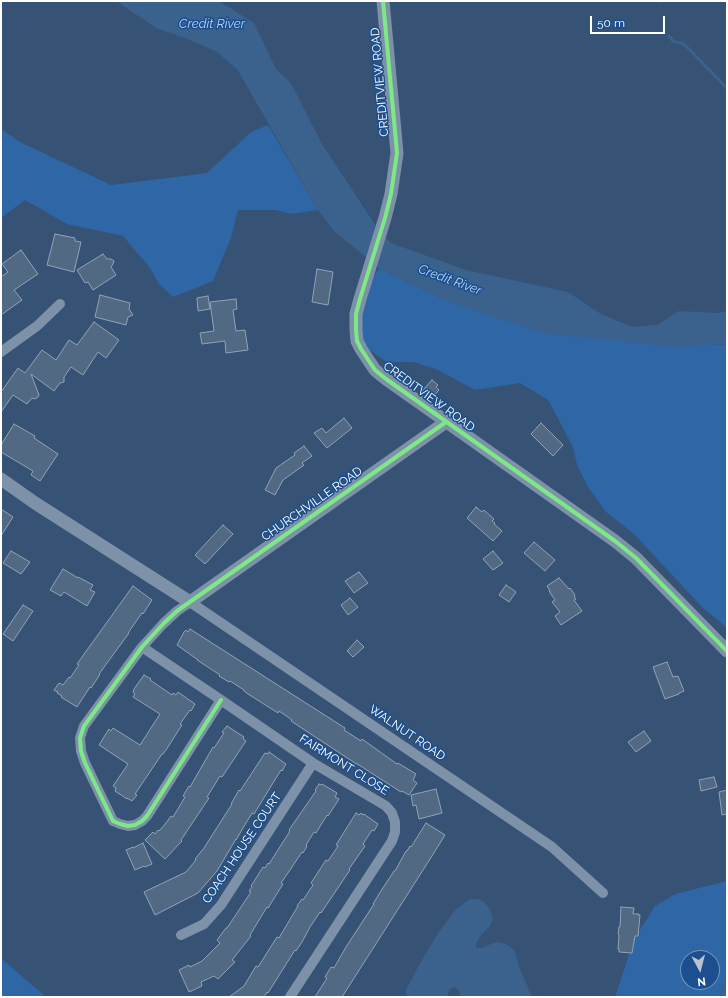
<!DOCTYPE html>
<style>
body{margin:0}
#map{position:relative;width:728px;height:998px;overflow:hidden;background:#365274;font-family:Raleway,sans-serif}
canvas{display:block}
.frame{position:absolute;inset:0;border:2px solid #fff;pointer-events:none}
.north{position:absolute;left:680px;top:950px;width:40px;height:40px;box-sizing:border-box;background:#1b4f8f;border:1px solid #7695bc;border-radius:50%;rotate:173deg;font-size:11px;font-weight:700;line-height:16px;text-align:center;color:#fff}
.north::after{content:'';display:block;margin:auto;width:14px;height:18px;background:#b9c2ce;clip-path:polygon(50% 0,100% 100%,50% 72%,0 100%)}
.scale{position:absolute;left:590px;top:16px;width:75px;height:18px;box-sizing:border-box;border:2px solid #fff;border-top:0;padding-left:5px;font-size:12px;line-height:14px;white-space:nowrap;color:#fff;-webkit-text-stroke:3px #1b4f8f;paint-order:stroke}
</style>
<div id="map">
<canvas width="728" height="998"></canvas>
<div class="frame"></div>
<div class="north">N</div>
<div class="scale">50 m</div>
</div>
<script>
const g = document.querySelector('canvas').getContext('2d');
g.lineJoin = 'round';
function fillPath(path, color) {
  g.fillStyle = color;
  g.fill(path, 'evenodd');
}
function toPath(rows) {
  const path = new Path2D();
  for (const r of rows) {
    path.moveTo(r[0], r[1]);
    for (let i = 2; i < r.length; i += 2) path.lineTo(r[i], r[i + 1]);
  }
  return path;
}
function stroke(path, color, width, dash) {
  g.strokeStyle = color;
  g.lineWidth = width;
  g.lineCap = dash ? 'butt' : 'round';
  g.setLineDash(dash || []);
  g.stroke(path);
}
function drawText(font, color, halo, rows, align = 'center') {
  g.font = font + ' Raleway,sans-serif';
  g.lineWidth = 3;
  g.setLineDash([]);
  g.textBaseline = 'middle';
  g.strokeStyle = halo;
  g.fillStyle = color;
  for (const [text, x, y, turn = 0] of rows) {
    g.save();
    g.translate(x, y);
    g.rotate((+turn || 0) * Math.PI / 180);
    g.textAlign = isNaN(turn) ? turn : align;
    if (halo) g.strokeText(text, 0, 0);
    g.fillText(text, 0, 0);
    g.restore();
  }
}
fillPath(toPath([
 [268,125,318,210,290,214,276,210,238,210,231,238,213,281,173,297,159,284,150,268,123,236,67,224,25,200,1,218,1,129,20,142,111,185,207,173,251,132],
 [379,268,449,302,713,344,727,345,727,628,701,606,634,534,606,512,588,487,577,465,573,447,548,400,520,383,475,390,436,369,413,362,387,362,368,349,353,325,355,305],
 [727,881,727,997,615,997,634,939,655,906,675,894],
 [688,958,712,958,712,982,688,982],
 [1,958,46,997,1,997]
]), '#2f66a5');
fillPath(toPath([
 [116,1,219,1,254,23,276,69,291,83,322,144,380,232,391,243,466,270,568,292,601,314,632,327,657,325,679,311,718,313,727,311,727,345,713,344,675,347,544,333,449,302,379,268,334,231,318,210,237,69,217,52,190,40,156,28],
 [470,899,478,899,484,902,488,907,491,912,493,919,490,926,481,935,476,944,477,948,482,948,493,943,499,942,505,944,511,947,515,952,520,969,532,997,460,997,459,991,455,987,450,989,447,997,406,997,406,990,419,965,438,933,456,909]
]), '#3b618d');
stroke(toPath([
 [661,2,661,1],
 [669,36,673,41,684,44,721,82,727,89],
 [721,997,722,993,727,980]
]), '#3b618d', 3);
const building = toPath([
 [55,234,75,238,75,241,81,242,74,272,47,265,55,234],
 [21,250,38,274,14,290,22,300,1,315,1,277,8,272,2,264,21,250],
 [103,254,107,259,111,259,114,261,113,264,111,267,116,275,93,290,88,282,85,283,77,270,103,254],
 [317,269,333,272,328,305,312,302,317,269],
 [100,295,130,303,129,309,133,315,128,317,126,325,95,317,100,295],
 [208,296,210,309,198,311,197,298,208,296],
 [236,299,237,309,233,310,236,331,245,330,248,350,226,353,225,341,202,344,200,333,214,331,210,302,236,299],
 [94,322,119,340,106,358,98,352,83,375,71,367,64,377,64,382,60,383,54,391,31,374,39,395,38,397,35,399,32,398,27,404,13,395,1,412,1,392,18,368,25,373,42,350,56,360,69,340,77,345,94,322],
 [432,380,438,385,436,387,439,390,432,398,423,390,432,380],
 [344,418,352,428,327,448,314,433,322,428,326,433,344,418],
 [541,423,563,445,553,456,531,434,541,423],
 [14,424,35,436,34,438,58,454,40,481,31,475,33,471,1,452,1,445,14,424],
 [304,446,312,456,302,463,304,465,283,480,275,495,265,490,276,468,295,455,294,453,304,446],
 [476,507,482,512,484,510,494,519,492,521,495,523,494,524,502,531,493,541,467,518,476,507],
 [1,509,13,517,1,536,1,509],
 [223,525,233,534,205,564,195,555,223,525],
 [534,542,555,560,545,571,524,553,534,542],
 [11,551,30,562,21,574,3,563,11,551],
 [493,551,503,563,493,570,483,559,493,551],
 [63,569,78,578,78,577,93,585,90,590,95,592,87,606,64,592,61,596,50,590,63,569],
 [359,572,368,583,354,593,345,581,359,572],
 [559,578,569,589,570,588,575,595,574,596,576,599,574,600,582,611,561,625,555,616,560,612,552,602,555,600,549,591,550,591,547,586,559,578],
 [506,585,516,592,509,602,499,595,506,585],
 [133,586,152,600,143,614,142,613,128,633,129,633,99,674,100,674,97,679,91,688,90,687,77,707,61,697,62,696,57,693,58,692,54,690,59,683,63,685,69,677,70,678,79,665,77,664,82,657,133,586],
 [350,598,358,607,348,615,341,605,350,598],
 [23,605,33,611,13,641,3,634,23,605],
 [190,629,345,728,344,730,361,741,362,739,397,764,398,763,416,774,413,780,417,783,409,795,402,791,401,792,359,765,355,763,291,721,292,720,279,711,278,713,248,694,244,691,244,690,230,681,229,682,219,676,220,675,197,660,198,660,177,645,184,632,186,630,188,632,190,629],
 [357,640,364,647,353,657,347,651,357,640],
 [667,662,673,677,678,676,684,691,679,693,679,694,665,699,653,667,667,662],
 [144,675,151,679,150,680,172,695,173,693,176,695,178,692,195,704,191,711,190,710,180,724,182,725,166,750,163,754,162,754,135,794,137,795,132,801,127,798,127,799,115,791,116,788,113,786,128,764,99,745,109,729,111,731,113,728,140,745,160,714,133,697,135,694,133,692,134,689,144,675],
 [227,726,241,735,244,737,243,739,246,741,222,777,220,776,207,797,209,798,181,840,182,841,165,859,145,840,153,832,155,834,158,830,159,831,166,823,171,816,173,817,185,797,183,796,189,786,190,787,213,747,214,748,224,733,222,732,227,726],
 [644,731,651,741,636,752,628,742,644,731],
 [269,752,286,764,282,771,281,770,254,814,252,813,243,828,236,840,236,839,217,871,198,893,155,915,144,892,186,872,196,860,195,859,204,848,232,804,231,804,239,790,240,791,265,753,268,754,269,752],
 [714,777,717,787,701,791,699,780,714,777],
 [319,784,321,785,322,784,337,793,335,797,339,799,328,816,327,815,316,833,314,832,306,845,307,846,303,853,302,852,290,870,281,883,283,884,268,908,267,907,250,935,251,936,232,960,235,962,218,979,214,976,201,982,202,986,189,992,179,970,189,965,190,967,202,961,220,943,217,940,226,928,227,928,251,892,249,891,252,887,251,886,263,867,265,868,268,863,269,864,290,831,289,830,316,791,315,790,319,784],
 [436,789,442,813,419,819,416,805,413,806,411,795,436,789],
 [727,790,727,814,722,815,719,792,727,790],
 [356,813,359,815,361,813,363,815,364,814,378,824,374,831,372,830,363,844,365,846,349,869,350,870,321,913,320,912,310,927,302,942,296,951,295,950,268,993,267,992,264,997,229,997,244,986,256,966,258,967,277,937,279,938,292,916,298,906,297,906,302,899,303,900,313,885,311,883,326,860,328,861,338,846,336,845,356,813],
 [426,823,445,835,432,856,342,997,315,997,327,978,325,977,331,967,334,968,346,947,374,904,373,904,379,894,394,871,395,871,406,851,407,851,410,846,411,847,426,823],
 [143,843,152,864,145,867,144,866,135,870,126,850,133,847,133,848,143,843],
 [621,907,634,908,633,914,639,914,638,915,640,915,638,936,635,936,632,953,619,952,619,949,618,949,619,935,618,934,619,927,620,927,621,907]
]);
fillPath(building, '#526984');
stroke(building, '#92a2b6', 1);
stroke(toPath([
 [1,352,37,326,60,304],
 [142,647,221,700,313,763,386,806,392,813,395,822,395,832,392,841,290,997],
 [221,700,147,816,142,821,135,825,128,826,120,824,113,821,85,763,81,751,80,738,84,726,142,647,163,624,177,611,190,602,552,847,603,893],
 [181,935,204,924,221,905,313,763]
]), '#7d92a8', 10);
stroke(toPath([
 [383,1,397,153,391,194,385,218,360,299,356,314,356,330,357,341,361,349,375,370,386,379,615,541,636,558,727,651],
 [1,479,35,503,190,602,446,422]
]), '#7d92a8', 13);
stroke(toPath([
 [383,1,397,153,391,194,385,218,360,299,356,314,356,330,357,341,361,349,375,370,386,379,615,541,636,558,727,651],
 [221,700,147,816,142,821,135,825,128,826,120,824,113,821,85,763,81,751,80,738,84,726,142,647,163,624,177,611,446,422]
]), '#7ce984', 4);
drawText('12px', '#fff', '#1b4f8f', [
 ["CREDITVIEW ROAD",380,82,-95],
 ["CREDITVIEW ROAD",429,397,36],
 ["CHURCHVILLE ROAD",312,504,-35],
 ["WALNUT ROAD",407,733,34],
 ["FAIRMONT CLOSE",344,765,32],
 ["COACH HOUSE COURT",242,848,-56]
]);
drawText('italic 13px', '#b5d3f5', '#1b4f8f', [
 ["Credit River",212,24],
 ["Credit River",450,280,20]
]);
</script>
